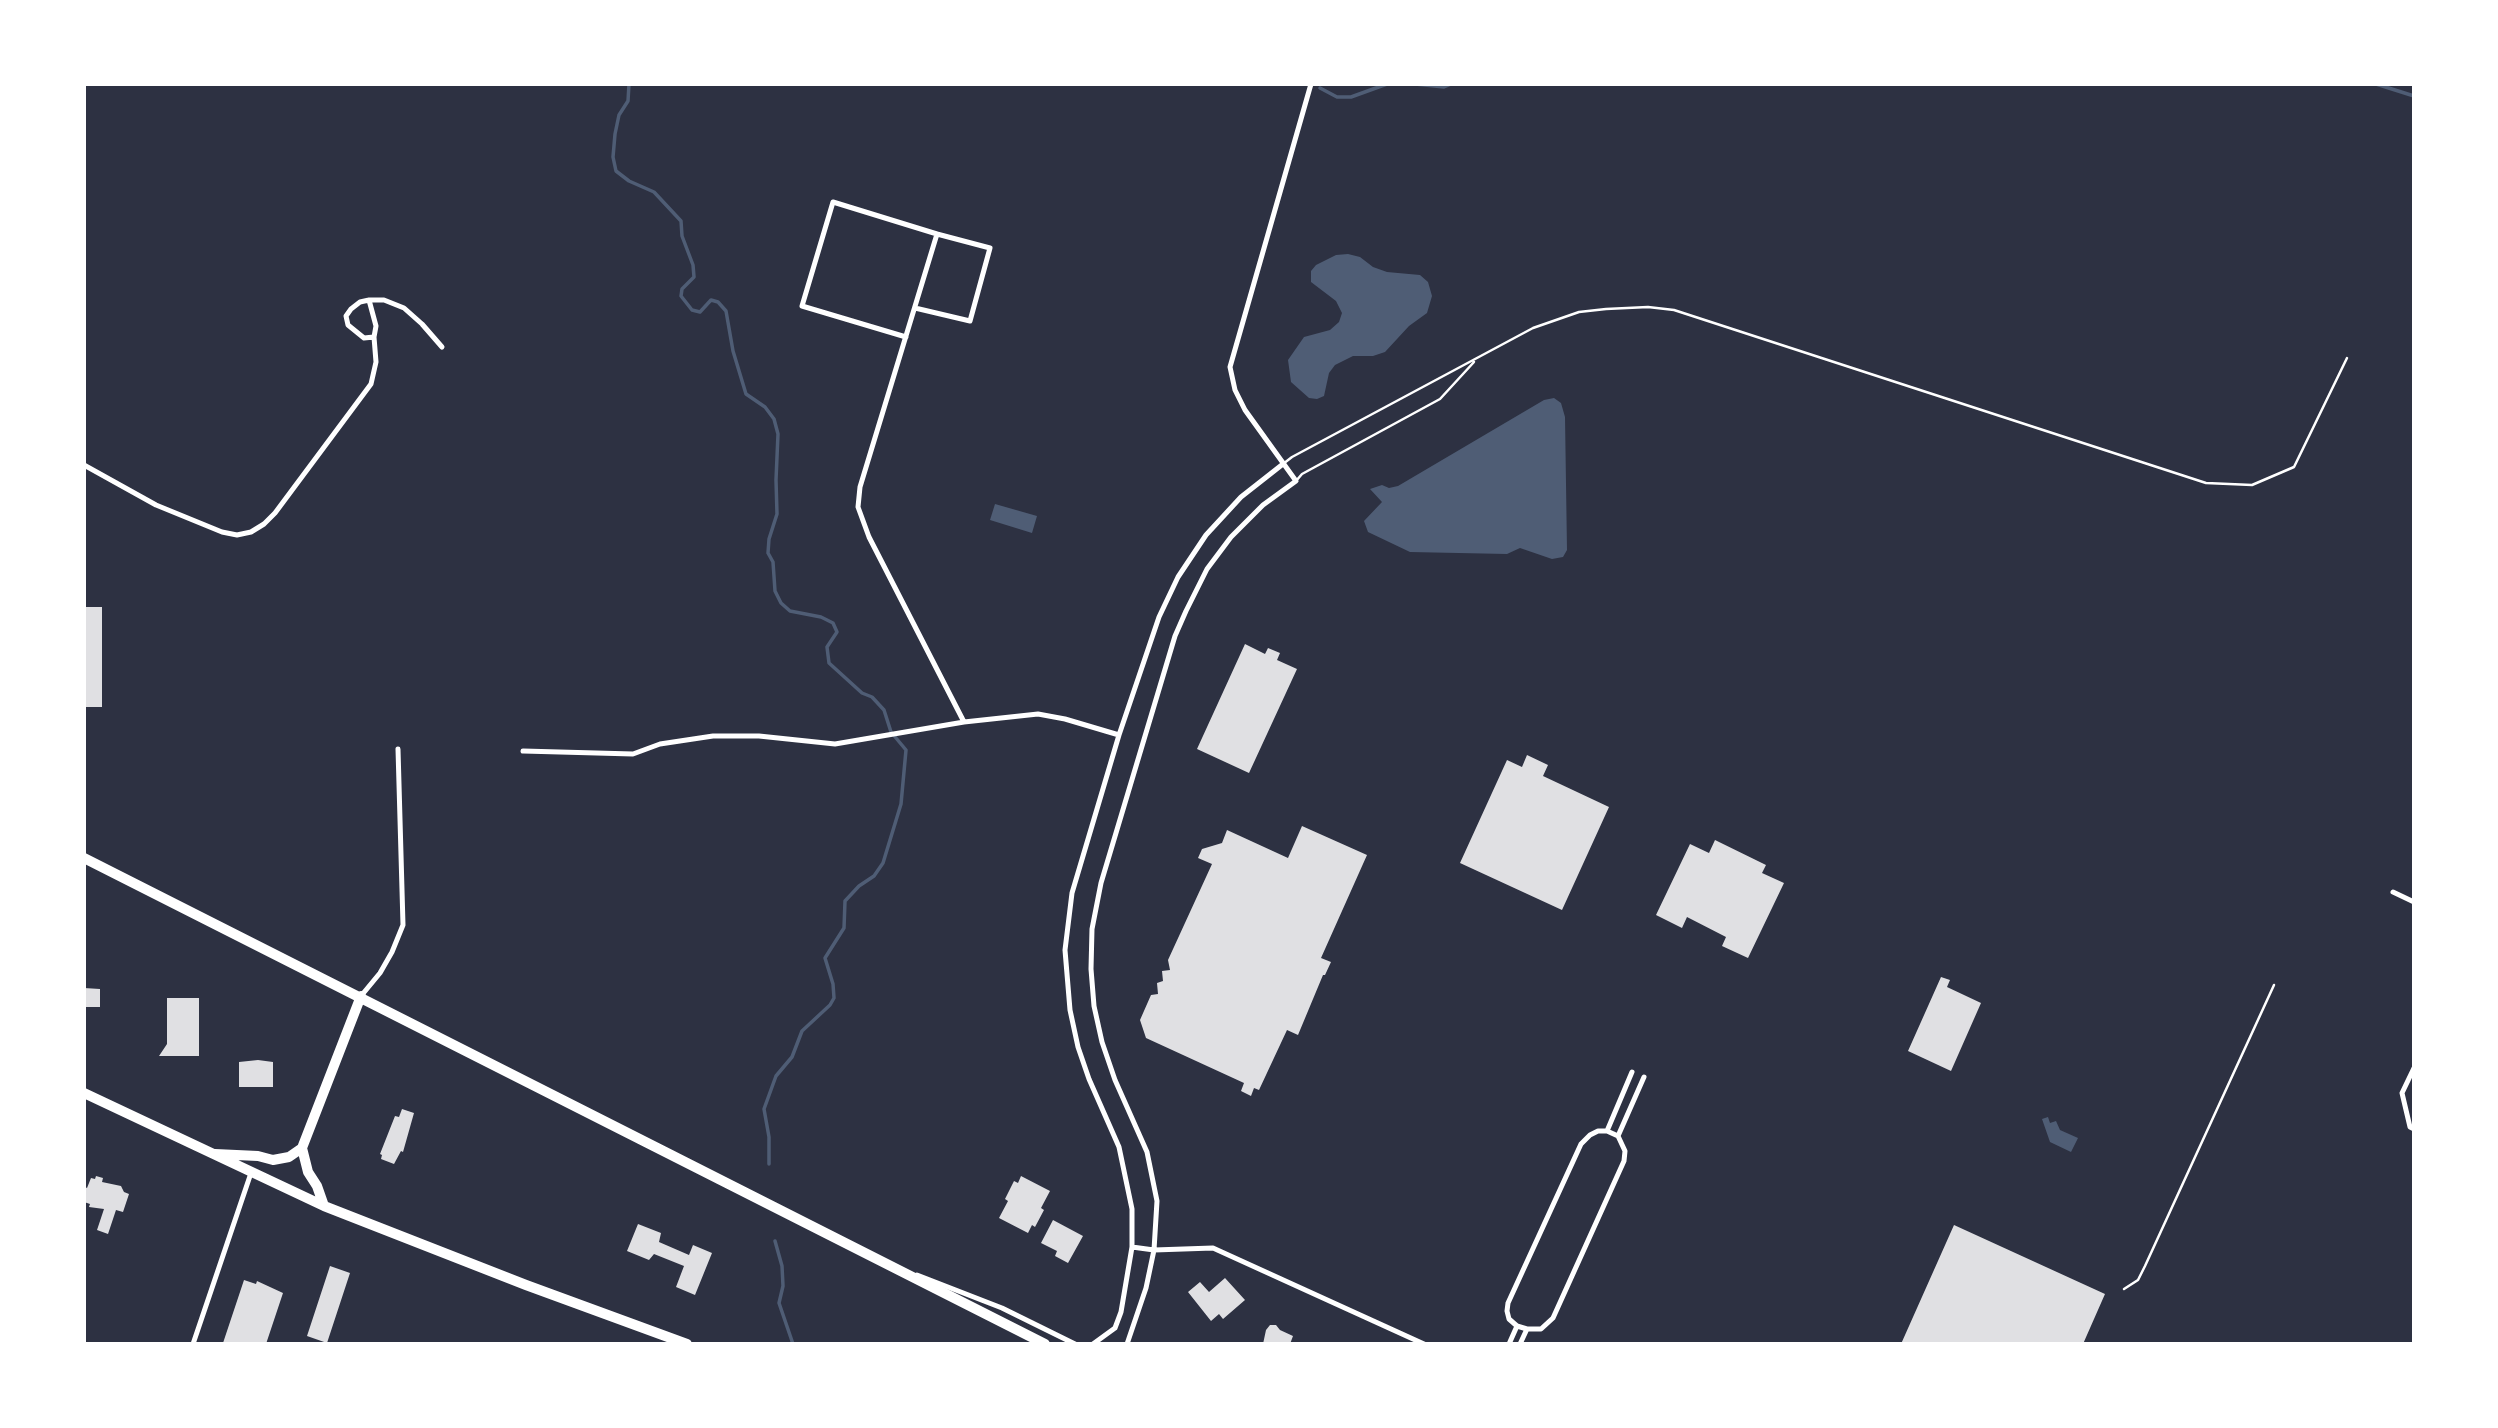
<!DOCTYPE html>
<style>
body{margin:0}
#map{position:relative;width:2498px;height:1428px;overflow:hidden;background:#2d3142;font-family:"Fira Sans Condensed",sans-serif}
canvas{display:block}
.frame{position:absolute;inset:0;border:86px solid #fff;pointer-events:none}
</style>
<div id="map">
<canvas width="2498" height="1428"></canvas>
<div class="frame"></div>
</div>
<script>
const g = document.querySelector('canvas').getContext('2d');
g.lineJoin = 'round';
function fillPath(path, color) {
  g.fillStyle = color;
  g.fill(path, 'evenodd');
}
function toPath(rows) {
  const path = new Path2D();
  for (const r of rows) {
    path.moveTo(r[0], r[1]);
    for (let i = 2; i < r.length; i += 2) path.lineTo(r[i], r[i + 1]);
  }
  return path;
}
function stroke(path, color, width, dash) {
  g.strokeStyle = color;
  g.lineWidth = width;
  g.lineCap = dash ? 'butt' : 'round';
  g.setLineDash(dash || []);
  g.stroke(path);
}
fillPath(toPath([
 [1348,254,1360,257,1373,267,1387,272,1420,275,1428,282,1432,296,1427,313,1409,326,1385,352,1373,356,1353,356,1335,365,1329,373,1324,396,1317,399,1309,398,1291,382,1288,360,1304,337,1330,330,1339,322,1342,313,1336,301,1311,282,1311,271,1316,265,1336,255],
 [1554,398,1561,403,1565,417,1567,550,1563,557,1552,559,1520,548,1507,554,1410,552,1368,532,1364,521,1382,502,1370,489,1382,485,1389,488,1398,486,1544,400],
 [995,504,1037,516,1032,533,990,520],
 [2048,1117,2050,1123,2056,1121,2060,1130,2078,1138,2071,1152,2050,1142,2042,1119]
]), '#4f5d75');
stroke(toPath([
 [629,84,628,101,619,115,615,134,613,157,616,171,629,181,654,192,681,221,682,236,693,265,694,277,682,289,681,296,692,310,700,312,711,300,718,302,726,311,733,351,746,394,765,407,774,419,778,434,776,480,777,514,769,539,768,553,773,562,775,591,781,603,790,611,821,617,833,623,837,632,827,647,829,663,862,693,872,697,884,710,891,732,906,750,901,804,883,863,874,876,859,886,845,901,844,928,825,958,833,984,834,998,830,1005,802,1031,792,1057,776,1076,764,1109,769,1137,769,1164],
 [1415,84,1444,87,1451,84],
 [2376,84,2414,96],
 [1320,88,1337,97,1351,97,1387,84],
 [775,1241,782,1266,783,1286,779,1303,793,1344]
]), '#4f5d75', 3.5);
fillPath(toPath([
 [84,607,102,607,102,707,84,707],
 [1245,644,1265,654,1268,648,1280,653,1277,660,1297,669,1249,773,1197,749],
 [1527,755,1548,765,1543,776,1609,807,1562,910,1460,863,1507,760,1522,767],
 [1302,826,1367,855,1321,958,1331,962,1325,975,1323,975,1298,1035,1287,1030,1259,1090,1254,1088,1251,1096,1241,1091,1244,1083,1146,1038,1140,1020,1151,995,1158,994,1157,983,1163,981,1162,971,1170,970,1168,960,1212,864,1198,858,1202,849,1222,843,1227,830,1288,858],
 [1715,840,1766,865,1762,873,1784,883,1748,958,1722,946,1726,937,1687,917,1682,928,1656,915,1690,844,1709,853],
 [1941,977,1950,980,1947,987,1981,1003,1951,1071,1908,1051],
 [84,988,100,989,100,1007,84,1007],
 [167,998,199,998,199,1056,159,1056,167,1044],
 [258,1060,273,1062,273,1087,239,1087,239,1062],
 [402,1109,414,1113,403,1152,401,1151,394,1164,381,1159,382,1155,380,1154,395,1116,399,1117],
 [96,1176,103,1178,102,1182,121,1186,124,1192,129,1194,123,1212,116,1210,108,1234,97,1230,104,1209,89,1207,90,1204,84,1202,85,1187,87,1188,91,1178,95,1179],
 [1021,1176,1050,1191,1041,1208,1044,1210,1035,1227,1032,1225,1028,1233,999,1218,1008,1201,1005,1199,1014,1181,1018,1183],
 [1053,1220,1083,1236,1068,1263,1055,1256,1057,1251,1041,1243],
 [638,1224,661,1233,659,1242,689,1255,693,1245,712,1253,695,1295,676,1287,684,1266,654,1254,649,1260,627,1251],
 [1954,1225,2105,1294,2083,1344,1901,1344],
 [330,1266,350,1273,327,1343,307,1336],
 [1225,1278,1245,1300,1223,1319,1219,1314,1211,1321,1188,1292,1200,1282,1209,1292],
 [244,1280,256,1284,257,1281,283,1293,266,1344,223,1343],
 [1270,1325,1276,1325,1280,1330,1293,1336,1290,1344,1263,1344,1266,1330]
]), '#e0e0e3');
stroke(toPath([
 [1283,464,1292,457,1533,328,1579,312,1606,309,1648,307,1674,310,2206,483,2252,485,2294,467,2347,358],
 [1296,481,1302,474,1440,399,1474,362],
 [2124,1289,2138,1280,2145,1266,2274,985]
]), '#fff', 2.5);
stroke(toPath([
 [369,300,376,326,374,337],
 [915,308,970,321,990,248,937,234,860,487,858,507,869,537,964,722],
 [906,337,802,306,833,202,937,234],
 [84,465,156,505,222,532,237,535,251,532,264,524,275,513,371,384,376,362,374,337,364,338,348,325,346,316,351,309,360,302,369,300,384,300,404,308,422,324,442,347],
 [523,751,633,754,660,744,713,736,759,736,835,744,964,722,1038,714,1065,719,1119,735],
 [2393,892,2414,902],
 [361,996,380,973,392,952,403,925,398,749],
 [2414,1068,2402,1093,2410,1127,2414,1129],
 [1598,1131,1607,1131,1618,1136,1625,1151,1624,1161,1553,1318,1541,1329,1527,1329,1517,1326,1509,1319,1507,1311,1508,1303,1581,1144,1590,1135,1598,1131],
 [1607,1131,1632,1072],
 [1618,1136,1644,1077],
 [1132,1247,1154,1250,1213,1248,1424,1344],
 [917,1275,1002,1308,1075,1344],
 [193,1344,251,1173],
 [1093,1344,1115,1328,1121,1312,1132,1247,1132,1209,1119,1147,1089,1079,1078,1047,1070,1010,1065,950,1072,893,1119,735,1159,617,1178,577,1206,535,1241,497,1283,464],
 [1127,1344,1146,1288,1154,1250,1157,1201,1147,1152,1115,1080,1102,1042,1094,1006,1091,969,1092,929,1101,883,1175,636,1186,611,1207,569,1231,537,1263,505,1296,481,1245,410,1235,390,1230,367,1311,84],
 [1509,1344,1517,1326],
 [1520,1344,1527,1329]
]), '#fff', 5);
stroke(toPath([
 [84,858,1045,1344],
 [84,1093,324,1206,526,1285,687,1344],
 [215,1154,258,1156,273,1160,289,1157,302,1148],
 [324,1206,317,1186,308,1172,302,1148,361,996]
]), '#fff', 10);
</script>
